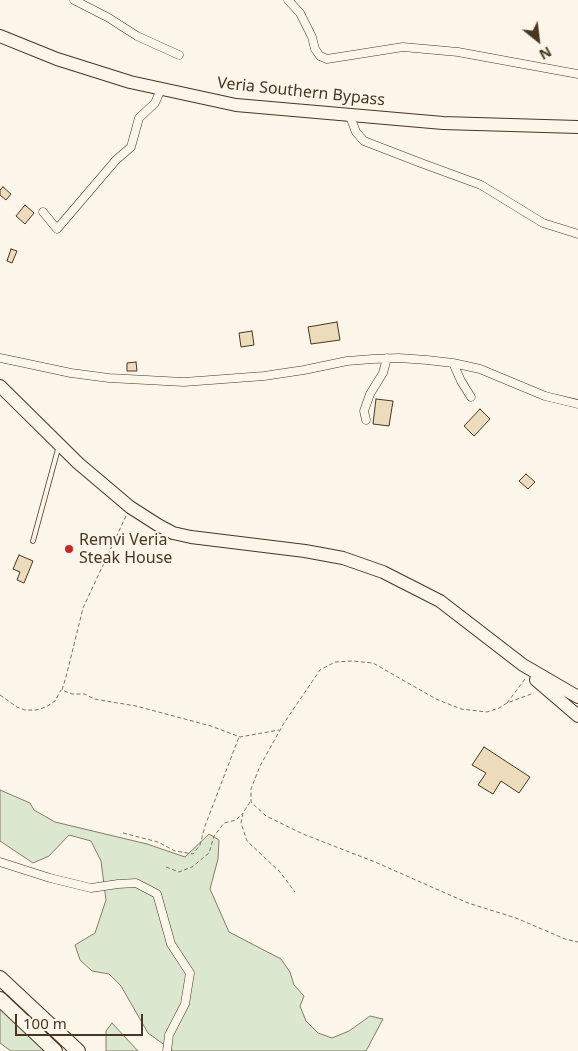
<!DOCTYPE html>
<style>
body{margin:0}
#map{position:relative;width:578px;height:1051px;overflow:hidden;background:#fbf6e9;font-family:"Noto Sans",sans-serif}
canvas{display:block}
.north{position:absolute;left:513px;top:15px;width:50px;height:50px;-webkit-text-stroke:4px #fbf6e9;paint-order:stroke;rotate:151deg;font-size:14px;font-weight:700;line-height:20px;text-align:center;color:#4a3520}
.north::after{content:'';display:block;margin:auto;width:18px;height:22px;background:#4a3520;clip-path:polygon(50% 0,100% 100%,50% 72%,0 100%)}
.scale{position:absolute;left:15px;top:1014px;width:128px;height:22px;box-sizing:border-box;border:2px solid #4a3520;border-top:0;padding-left:6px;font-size:15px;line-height:18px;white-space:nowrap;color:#4a3520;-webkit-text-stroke:4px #fbf6e9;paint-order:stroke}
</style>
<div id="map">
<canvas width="578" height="1051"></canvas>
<div class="north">N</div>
<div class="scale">100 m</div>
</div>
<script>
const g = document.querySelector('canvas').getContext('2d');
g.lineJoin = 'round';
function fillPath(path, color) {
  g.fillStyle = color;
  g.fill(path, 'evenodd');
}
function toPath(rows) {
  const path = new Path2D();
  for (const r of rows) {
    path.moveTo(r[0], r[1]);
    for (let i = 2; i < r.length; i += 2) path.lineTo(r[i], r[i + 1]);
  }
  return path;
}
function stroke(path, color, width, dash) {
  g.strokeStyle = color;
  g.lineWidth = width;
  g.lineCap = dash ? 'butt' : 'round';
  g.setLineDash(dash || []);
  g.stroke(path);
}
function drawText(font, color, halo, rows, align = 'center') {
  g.font = font + ' "Noto Sans",sans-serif';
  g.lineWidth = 4;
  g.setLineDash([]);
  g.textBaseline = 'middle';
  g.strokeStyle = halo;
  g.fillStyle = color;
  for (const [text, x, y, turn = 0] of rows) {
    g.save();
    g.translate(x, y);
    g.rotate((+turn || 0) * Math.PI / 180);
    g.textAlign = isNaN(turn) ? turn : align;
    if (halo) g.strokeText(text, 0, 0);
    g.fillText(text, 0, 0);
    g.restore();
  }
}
const green = toPath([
 [0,790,30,803,34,810,55,822,147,844,185,857,209,834,219,840,218,859,210,889,229,932,281,959,290,972,294,985,304,996,300,1006,306,1021,318,1033,332,1038,349,1031,370,1016,383,1019,366,1051,173,1051,148,1033,121,986,109,974,92,971,80,960,75,945,95,933,106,900,101,861,91,841,69,835,49,856,33,863,0,841,0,790],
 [0,1005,51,1051,11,1051,0,1043,0,1005],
 [112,1023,138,1051,106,1051,106,1031,112,1023]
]);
fillPath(green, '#dce7d0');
stroke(green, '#887966', 1);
const building = toPath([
 [3,187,11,194,6,200,0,195,0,190,3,187],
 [25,205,34,213,25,224,16,216,25,205],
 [11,249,17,251,12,263,7,261,11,249],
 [337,322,340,340,311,344,308,327,337,322],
 [252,331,254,345,241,347,239,333,252,331],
 [136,362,137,371,127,371,127,363,136,362],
 [376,399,393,401,389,426,373,424,376,399],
 [480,409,490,419,474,436,464,426,480,409],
 [526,474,535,482,528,489,519,481,526,474],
 [19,555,33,561,24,583,17,580,20,572,13,569,19,555],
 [484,747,530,777,519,793,501,781,493,794,478,785,486,773,472,765,484,747]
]);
fillPath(building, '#ecdcbc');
stroke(building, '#4a3520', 1);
const service = toPath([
 [33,541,58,449]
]);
const minor = toPath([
 [74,0,109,18,137,36,179,55],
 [288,0,300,13,312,37,315,49,320,56,327,59,403,47,458,52,578,74],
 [349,114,356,132,364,141,421,163,481,185,543,223,578,234],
 [43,212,57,229,116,160,131,147,139,118,155,103,161,89],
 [0,358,71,373,109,378,184,382,264,376,304,370,347,361,373,359,399,358,427,360,453,363,480,369,545,396,578,404],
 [453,363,461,381,471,397],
 [366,420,364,411,370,394,383,373,387,358],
 [0,862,50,878,91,888,118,884,136,883,157,894,171,944,190,973,185,1004,169,1035,167,1051]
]);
const primary = toPath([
 [0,36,57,59,130,82,236,105,443,123,578,127],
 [0,386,78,463,130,507,158,525,173,533,191,537,305,551,343,558,383,572,440,601,523,665,578,697],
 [536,680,578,716]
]);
const motorway = toPath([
 [0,978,78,1051],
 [0,999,55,1051]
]);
stroke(service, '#4a3520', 5.5);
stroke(minor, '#4a3520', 9);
stroke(primary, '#4a3520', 14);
stroke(motorway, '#4a3520', 16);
stroke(toPath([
 [126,516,83,608,66,677,62,690,72,694,85,694,94,699,136,706,211,726,240,737,279,730],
 [525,679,507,703,534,693],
 [0,695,17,707,25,710,36,710,46,707,55,701,61,690],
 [507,703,499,708,487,712,461,709,436,699,373,663,352,661,335,662,320,670,284,723,260,766,251,789,251,802,266,816,303,834,375,862,468,903,516,918,565,939,578,942],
 [250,802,243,813,241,823,247,841,280,872,295,892],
 [123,833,158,842,175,851,193,854,200,845,205,826,239,737],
 [166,867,179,872,192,867,209,853,214,836,224,823,236,820,243,813]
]), '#7f6f5c', 1, [4, 2.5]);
stroke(service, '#fbf6e9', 4);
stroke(minor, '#fbf6e9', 8);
stroke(primary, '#fbf6e9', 12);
stroke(motorway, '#fbf6e9', 14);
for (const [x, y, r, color] of [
 [69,549,5,"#c62828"]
]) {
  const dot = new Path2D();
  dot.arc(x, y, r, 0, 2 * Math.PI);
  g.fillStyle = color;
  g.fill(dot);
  stroke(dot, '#fbf6e9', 2);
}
drawText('16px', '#4a3520', '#fbf6e9', [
 ["Veria Southern Bypass",301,92,6]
]);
drawText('16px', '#4a3520', '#fbf6e9', [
 ["Remvi Veria",79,540],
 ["Steak House",79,558]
], 'left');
</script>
